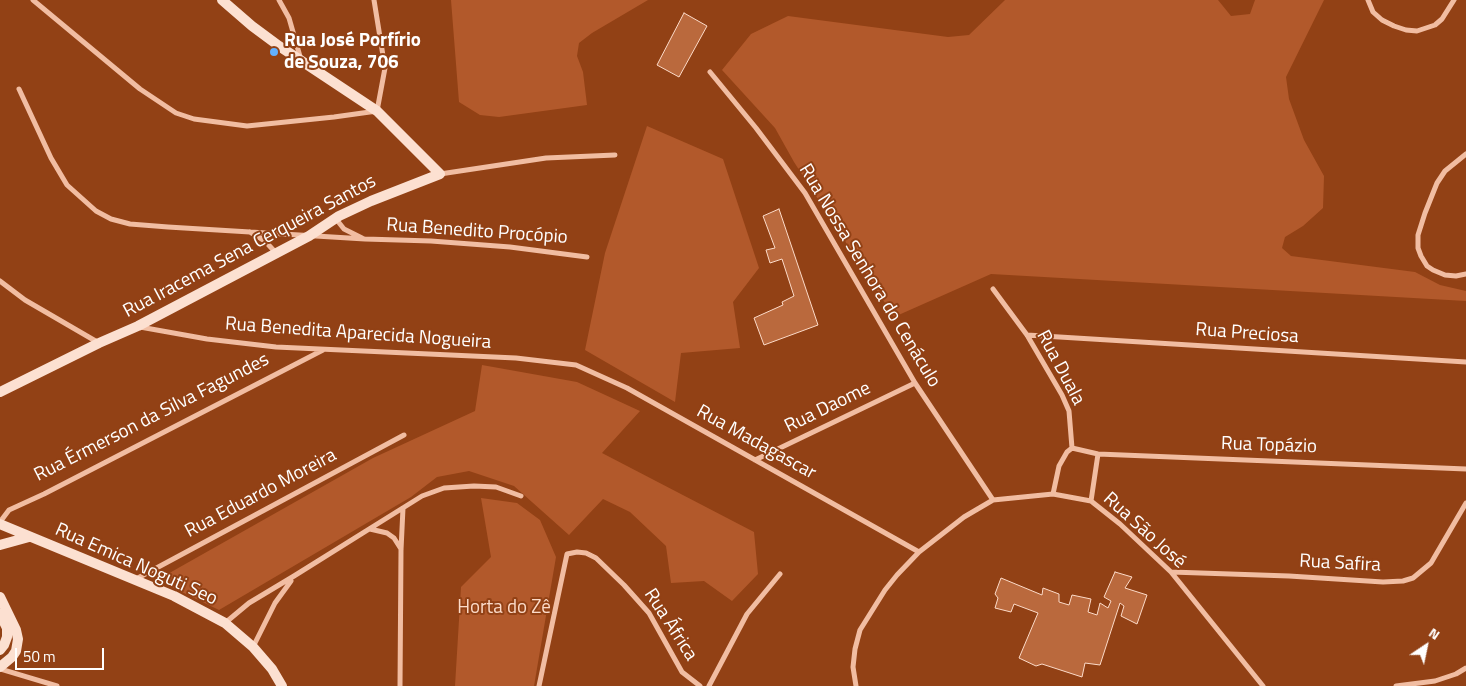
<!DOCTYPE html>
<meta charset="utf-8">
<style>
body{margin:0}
#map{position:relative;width:1466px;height:686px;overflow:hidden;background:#924115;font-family:"Titillium Web",sans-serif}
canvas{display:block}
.north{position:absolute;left:1401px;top:621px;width:50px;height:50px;-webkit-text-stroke:4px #924115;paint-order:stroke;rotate:34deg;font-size:14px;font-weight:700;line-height:20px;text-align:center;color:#fff}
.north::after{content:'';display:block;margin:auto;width:18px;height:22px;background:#fff;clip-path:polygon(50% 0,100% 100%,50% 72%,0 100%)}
.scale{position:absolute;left:15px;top:648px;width:89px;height:22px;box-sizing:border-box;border:2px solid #fff;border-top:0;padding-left:6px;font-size:15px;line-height:18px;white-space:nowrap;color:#fff;-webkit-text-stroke:4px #924115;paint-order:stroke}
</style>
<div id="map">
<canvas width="1466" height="686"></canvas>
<div class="north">N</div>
<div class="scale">50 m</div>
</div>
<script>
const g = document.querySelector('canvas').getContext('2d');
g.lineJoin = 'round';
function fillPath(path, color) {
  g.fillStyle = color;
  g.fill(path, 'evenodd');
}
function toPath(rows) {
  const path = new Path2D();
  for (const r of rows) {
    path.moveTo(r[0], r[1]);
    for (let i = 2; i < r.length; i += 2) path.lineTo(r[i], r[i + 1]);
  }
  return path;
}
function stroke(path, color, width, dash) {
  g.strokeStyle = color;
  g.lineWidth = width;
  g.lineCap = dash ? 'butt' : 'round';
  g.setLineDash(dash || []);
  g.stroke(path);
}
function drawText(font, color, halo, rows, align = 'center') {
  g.font = font + ' "Titillium Web",sans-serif';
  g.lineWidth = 4;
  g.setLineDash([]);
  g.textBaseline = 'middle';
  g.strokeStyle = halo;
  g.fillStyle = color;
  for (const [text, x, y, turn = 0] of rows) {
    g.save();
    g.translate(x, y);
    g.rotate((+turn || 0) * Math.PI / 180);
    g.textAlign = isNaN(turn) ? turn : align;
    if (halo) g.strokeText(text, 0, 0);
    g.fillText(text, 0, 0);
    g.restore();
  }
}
fillPath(toPath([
 [451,0,648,0,592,33,579,43,577,56,583,72,587,105,499,117,480,115,459,102],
 [1005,0,1218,0,1231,16,1250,14,1255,0,1324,0,1286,77,1289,99,1304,140,1324,176,1323,208,1303,226,1285,237,1282,248,1291,256,1415,272,1440,285,1466,291,1466,301,991,274,894,317,794,162,775,128,722,70,751,34,788,16,948,37,969,35],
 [647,126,723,159,759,268,733,302,740,348,681,353,675,402,585,350,605,253],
 [482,365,577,382,640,411,602,453,754,532,758,574,732,601,704,581,671,583,666,546,630,512,603,499,569,535,514,486,469,471,437,477,411,497,219,610,157,580,373,458,475,411],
 [481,498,517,503,540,520,556,557,534,686,455,686,461,587,491,557]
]), '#b2592b');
const building = toPath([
 [684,13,707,26,679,77,657,65,684,13],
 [779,209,818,325,764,345,754,318,783,305,782,302,794,296,782,259,770,263,766,250,775,248,763,216,779,209],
 [1115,572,1132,577,1125,588,1147,595,1137,624,1121,616,1124,606,1120,603,1100,665,1085,663,1082,677,1042,664,1036,666,1019,658,1038,613,1014,604,1011,612,995,608,998,598,995,594,1001,578,1042,595,1043,588,1059,594,1059,602,1069,605,1072,595,1091,599,1088,612,1097,615,1100,603,1108,608,1111,601,1104,597,1115,572]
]);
fillPath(building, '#ba693d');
stroke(building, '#fcdbc9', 1);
stroke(toPath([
 [33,0,140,89,176,113,194,119,247,126,334,117,377,111,385,68,374,0],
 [279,0,289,18,301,60],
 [1368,0,1373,12,1382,20,1394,26,1406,30,1417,31,1435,25,1442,19,1454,0],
 [710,72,756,128,805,193,915,383,993,500],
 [19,89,51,158,67,185,96,211,111,219,130,224,168,227,365,239,431,241,510,247,587,257],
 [1466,154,1445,171,1437,183,1425,213,1418,235,1418,248,1421,256,1427,266,1433,270,1445,275,1456,276,1466,274],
 [440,174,546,158,615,155],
 [336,219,344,229,362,238],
 [250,232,265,241,276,253],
 [0,281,25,300,99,343],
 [993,289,1027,335,1062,395,1069,411,1072,448],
 [140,327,207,339,276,347,516,358,576,365,627,388,919,552],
 [1027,335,1466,362],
 [1072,448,1098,454,1466,469],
 [755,460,915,383],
 [1053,494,1059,466,1067,452,1072,448],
 [1091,501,1098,454],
 [0,522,9,510,44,494,323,350],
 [370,529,387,533,394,538,401,549],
 [1171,572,1289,576,1383,582,1403,581,1413,578,1431,563,1466,503],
 [136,579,404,435],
 [225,623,249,603,294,576,422,496,444,488,474,486,496,487,521,496],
 [253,647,275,603,291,581],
 [0,669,57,686],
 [400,686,401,550,403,508],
 [539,686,567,554,577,552,586,553,596,558,624,585,649,613,682,672,700,686],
 [709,686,747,614,780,574],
 [856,686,853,667,855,649,860,630,885,590,897,575,919,552,964,517,993,500,1053,494,1091,501,1120,524,1171,572,1263,686],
 [1396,686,1435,681,1456,674,1466,668]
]), '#f1bda2', 5);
stroke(toPath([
 [0,392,99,343,138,326,309,236,339,216,371,201,440,174,377,111,279,46,252,26,222,0],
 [0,524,174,596,225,623,253,647,272,669,282,686],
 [0,545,29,537],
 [0,597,16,630,18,639,16,651,12,657,0,667],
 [0,614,7,628,7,637,4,645,0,650]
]), '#fce0d1', 10);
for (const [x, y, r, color] of [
 [274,52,5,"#62b0ff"]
]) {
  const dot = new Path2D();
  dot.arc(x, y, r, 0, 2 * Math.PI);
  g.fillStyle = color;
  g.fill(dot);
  stroke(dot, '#924115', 2);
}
drawText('bold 19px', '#fff', '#924115', [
 ["Rua José Porfírio",284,41],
 ["de Souza, 706",284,63]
], 'left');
drawText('19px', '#fff', '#924115', [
 ["Rua Benedito Procópio",477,232,4],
 ["Rua Iracema Sena Cerqueira Santos",250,247,-28],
 ["Rua Nossa Senhora do Cenáculo",869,276,59],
 ["Rua Benedita Aparecida Nogueira",358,334,4],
 ["Rua Preciosa",1247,334,4],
 ["Rua Duala",1060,368,62],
 ["Rua Daome",828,408,-26],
 ["Rua Érmerson da Silva Fagundes",152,418,-27],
 ["Rua Madagascar",756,443,29],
 ["Rua Topázio",1269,446,2],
 ["Rua Eduardo Moreira",261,494,-28],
 ["Rua São José",1144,531,42],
 ["Rua Safira",1340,564,3],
 ["Rua Emica Noguti Seo",136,565,24],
 ["Rua África",670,625,57]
]);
drawText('19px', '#fcdbc9', '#924115', [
 ["Horta do Zê",504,608]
]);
</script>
